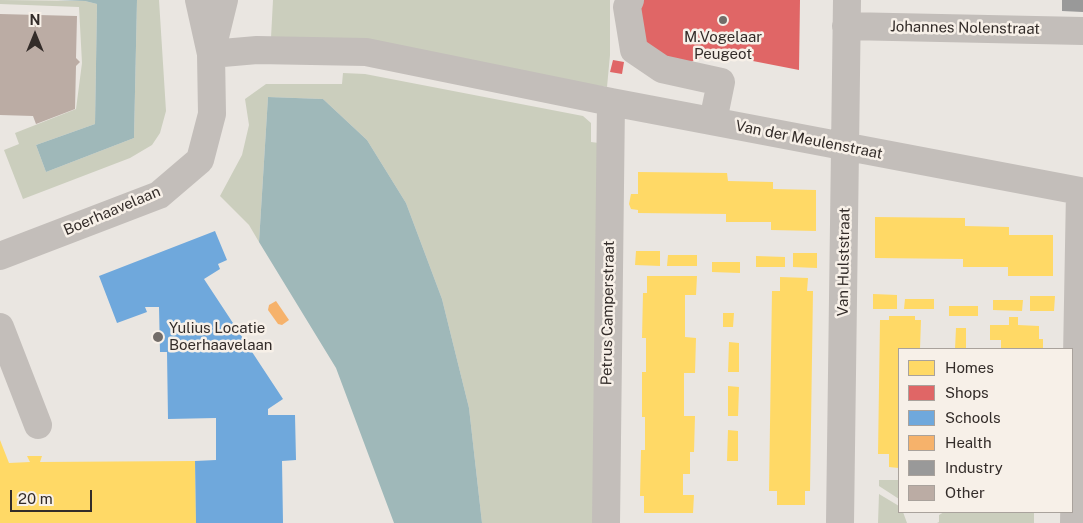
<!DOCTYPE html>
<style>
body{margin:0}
#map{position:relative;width:1083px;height:523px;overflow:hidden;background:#eae6e1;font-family:"Public Sans",sans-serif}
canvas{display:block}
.legend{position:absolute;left:898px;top:348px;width:175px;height:165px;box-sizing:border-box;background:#f7f0e8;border:1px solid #a9a29c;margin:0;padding:6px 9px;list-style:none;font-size:15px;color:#332c29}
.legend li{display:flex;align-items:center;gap:10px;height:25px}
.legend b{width:25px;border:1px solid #a9a29c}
.north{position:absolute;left:10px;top:10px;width:50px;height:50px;-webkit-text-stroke:4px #f7f0e8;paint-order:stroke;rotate:0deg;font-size:14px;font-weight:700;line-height:20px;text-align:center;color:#332c29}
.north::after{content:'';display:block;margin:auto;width:18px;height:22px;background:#332c29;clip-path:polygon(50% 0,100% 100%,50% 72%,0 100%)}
.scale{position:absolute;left:10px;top:490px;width:82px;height:22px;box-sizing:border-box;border:2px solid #332c29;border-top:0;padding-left:6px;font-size:15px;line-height:18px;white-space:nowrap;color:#332c29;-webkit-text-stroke:4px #f7f0e8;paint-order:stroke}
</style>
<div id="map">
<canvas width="1083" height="523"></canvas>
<ul class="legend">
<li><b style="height:14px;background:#ffd966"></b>Homes</li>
<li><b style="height:14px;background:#e06666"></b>Shops</li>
<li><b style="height:14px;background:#6fa8dc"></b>Schools</li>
<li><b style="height:14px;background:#f6b26b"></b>Health</li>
<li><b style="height:14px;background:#999"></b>Industry</li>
<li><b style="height:14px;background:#bbaca4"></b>Other</li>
</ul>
<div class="north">N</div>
<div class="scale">20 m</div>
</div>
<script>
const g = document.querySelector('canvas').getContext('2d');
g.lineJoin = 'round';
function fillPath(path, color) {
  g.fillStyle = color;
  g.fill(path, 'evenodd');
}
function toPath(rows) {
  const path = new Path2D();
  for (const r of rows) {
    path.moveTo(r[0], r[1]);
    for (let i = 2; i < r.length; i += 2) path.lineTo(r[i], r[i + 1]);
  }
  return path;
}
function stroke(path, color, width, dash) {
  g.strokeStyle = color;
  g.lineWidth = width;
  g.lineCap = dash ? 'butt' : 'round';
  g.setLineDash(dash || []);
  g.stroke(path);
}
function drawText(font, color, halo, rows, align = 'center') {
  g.font = font + ' "Public Sans",sans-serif';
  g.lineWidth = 5;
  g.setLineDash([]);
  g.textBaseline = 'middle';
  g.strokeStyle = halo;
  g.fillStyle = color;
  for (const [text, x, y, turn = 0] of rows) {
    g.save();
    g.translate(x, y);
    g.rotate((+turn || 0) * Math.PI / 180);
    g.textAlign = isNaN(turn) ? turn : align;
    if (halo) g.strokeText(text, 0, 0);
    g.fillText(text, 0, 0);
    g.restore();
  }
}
fillPath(toPath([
 [0,0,85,1,97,4,95,124,36,145,46,172,134,138,137,0,159,0,166,111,160,133,152,145,130,158,23,199,4,150,19,144,15,133,76,109,82,63,79,7,0,4],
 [273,0,610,0,610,55,607,87,271,38],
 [343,73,365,74,583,116,591,123,591,142,599,143,595,523,482,523,469,408,442,299,406,203,367,140,323,99,268,97,259,242,249,225,220,196,242,155,249,125,245,99,266,84,342,84],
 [879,480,899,480,899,499,879,486],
 [879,494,899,506,899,512,903,512,907,523,878,523],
 [944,512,1034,512,1034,523,937,523,939,522,939,515]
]), '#cbcebd');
fillPath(toPath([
 [57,0,137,0,134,138,46,172,36,145,95,124,97,4,85,1],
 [268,97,323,99,367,140,406,203,442,299,469,408,482,523,394,523,336,368,259,242]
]), '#9fb8b9');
fillPath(toPath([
 [638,172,727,173,728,181,773,182,773,189,816,190,816,231,771,230,771,222,726,222,726,214,638,213,638,210,631,209,629,204,631,194,638,194],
 [875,217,965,218,965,226,1009,227,1009,235,1053,235,1053,276,1008,276,1008,267,963,267,963,259,875,258],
 [636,251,660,251,660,266,635,265],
 [793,253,817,253,817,268,793,267],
 [668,255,697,255,697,266,667,266],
 [756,256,785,257,785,267,756,267],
 [712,262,740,262,740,273,712,272],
 [647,276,697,276,696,295,685,295,685,337,696,338,695,373,684,373,684,416,695,416,694,452,690,452,690,474,683,474,683,495,694,495,693,513,644,513,644,496,640,496,641,450,645,450,645,417,642,417,642,372,646,372,646,338,642,338,643,293,647,293],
 [780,277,808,278,807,291,813,291,810,491,805,491,805,505,777,505,777,491,769,491,772,291,780,291],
 [873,294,897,295,897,309,873,309],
 [1030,296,1055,296,1054,311,1030,311],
 [905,299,934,299,934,309,904,309],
 [993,300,1023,300,1022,311,993,310],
 [949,306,978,306,978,316,949,316],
 [723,313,734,313,733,327,723,327],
 [889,316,915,316,915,320,921,320,920,349,899,349,899,468,889,467,889,454,878,454,880,320,889,320],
 [1009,317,1018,317,1018,325,1039,326,1039,339,1043,339,1043,349,1001,349,1001,340,990,340,990,325,1009,325],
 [956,328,966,328,966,349,955,349],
 [729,342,739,343,739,372,728,372],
 [728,386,739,387,738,416,728,416],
 [728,430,738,431,738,461,727,461],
 [0,440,9,463,30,462,27,456,42,456,40,462,195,461,196,523,0,523]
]), '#ffd966');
fillPath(toPath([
 [643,0,800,0,799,70,717,54,712,50,707,55,691,62,673,61,645,42,639,9],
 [613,60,624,62,622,74,610,72]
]), '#e06666');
fillPath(toPath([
 [215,231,227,260,218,264,220,269,204,279,283,399,268,409,268,415,295,415,296,460,282,461,283,523,196,523,195,461,216,460,216,418,168,419,167,352,160,352,159,307,145,307,147,312,117,323,99,276]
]), '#6fa8dc');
fillPath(toPath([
 [276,301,289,320,282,325,278,324,268,310,269,305]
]), '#f6b26b');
fillPath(toPath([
 [1062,0,1083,0,1083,12,1062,11]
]), '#999');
fillPath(toPath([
 [0,14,77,16,76,58,80,62,76,66,75,109,36,124,33,116,0,115]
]), '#bbaca4');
stroke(toPath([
 [630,0,627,7,634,50,662,69,721,82,713,121],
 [846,26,1083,31],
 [213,45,224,0],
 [211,54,257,50,366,52,611,102,1080,191,1074,523],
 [0,256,159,195,200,160,212,114,211,54,199,0],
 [0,327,38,425],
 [606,523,611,102],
 [840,523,847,0]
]), '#c3beba', 28);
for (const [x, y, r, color] of [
 [723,20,5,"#736d69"],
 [158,337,6,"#736d69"]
]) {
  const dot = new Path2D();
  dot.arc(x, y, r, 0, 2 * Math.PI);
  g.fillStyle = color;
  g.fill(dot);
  stroke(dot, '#f7f0e8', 2);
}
drawText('15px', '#332c29', '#f7f0e8', [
 ["Johannes Nolenstraat",965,28,1],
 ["Van der Meulenstraat",809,140,11],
 ["Boerhaavelaan",112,211,-23],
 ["Van Hulststraat",844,262,-89],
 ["Petrus Camperstraat",608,313,-89]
]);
drawText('15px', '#332c29', '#f7f0e8', [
 ["M.Vogelaar",723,37],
 ["Peugeot",723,54],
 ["Yulius Locatie",169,328,"left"],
 ["Boerhaavelaan",169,345,"left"]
]);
</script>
